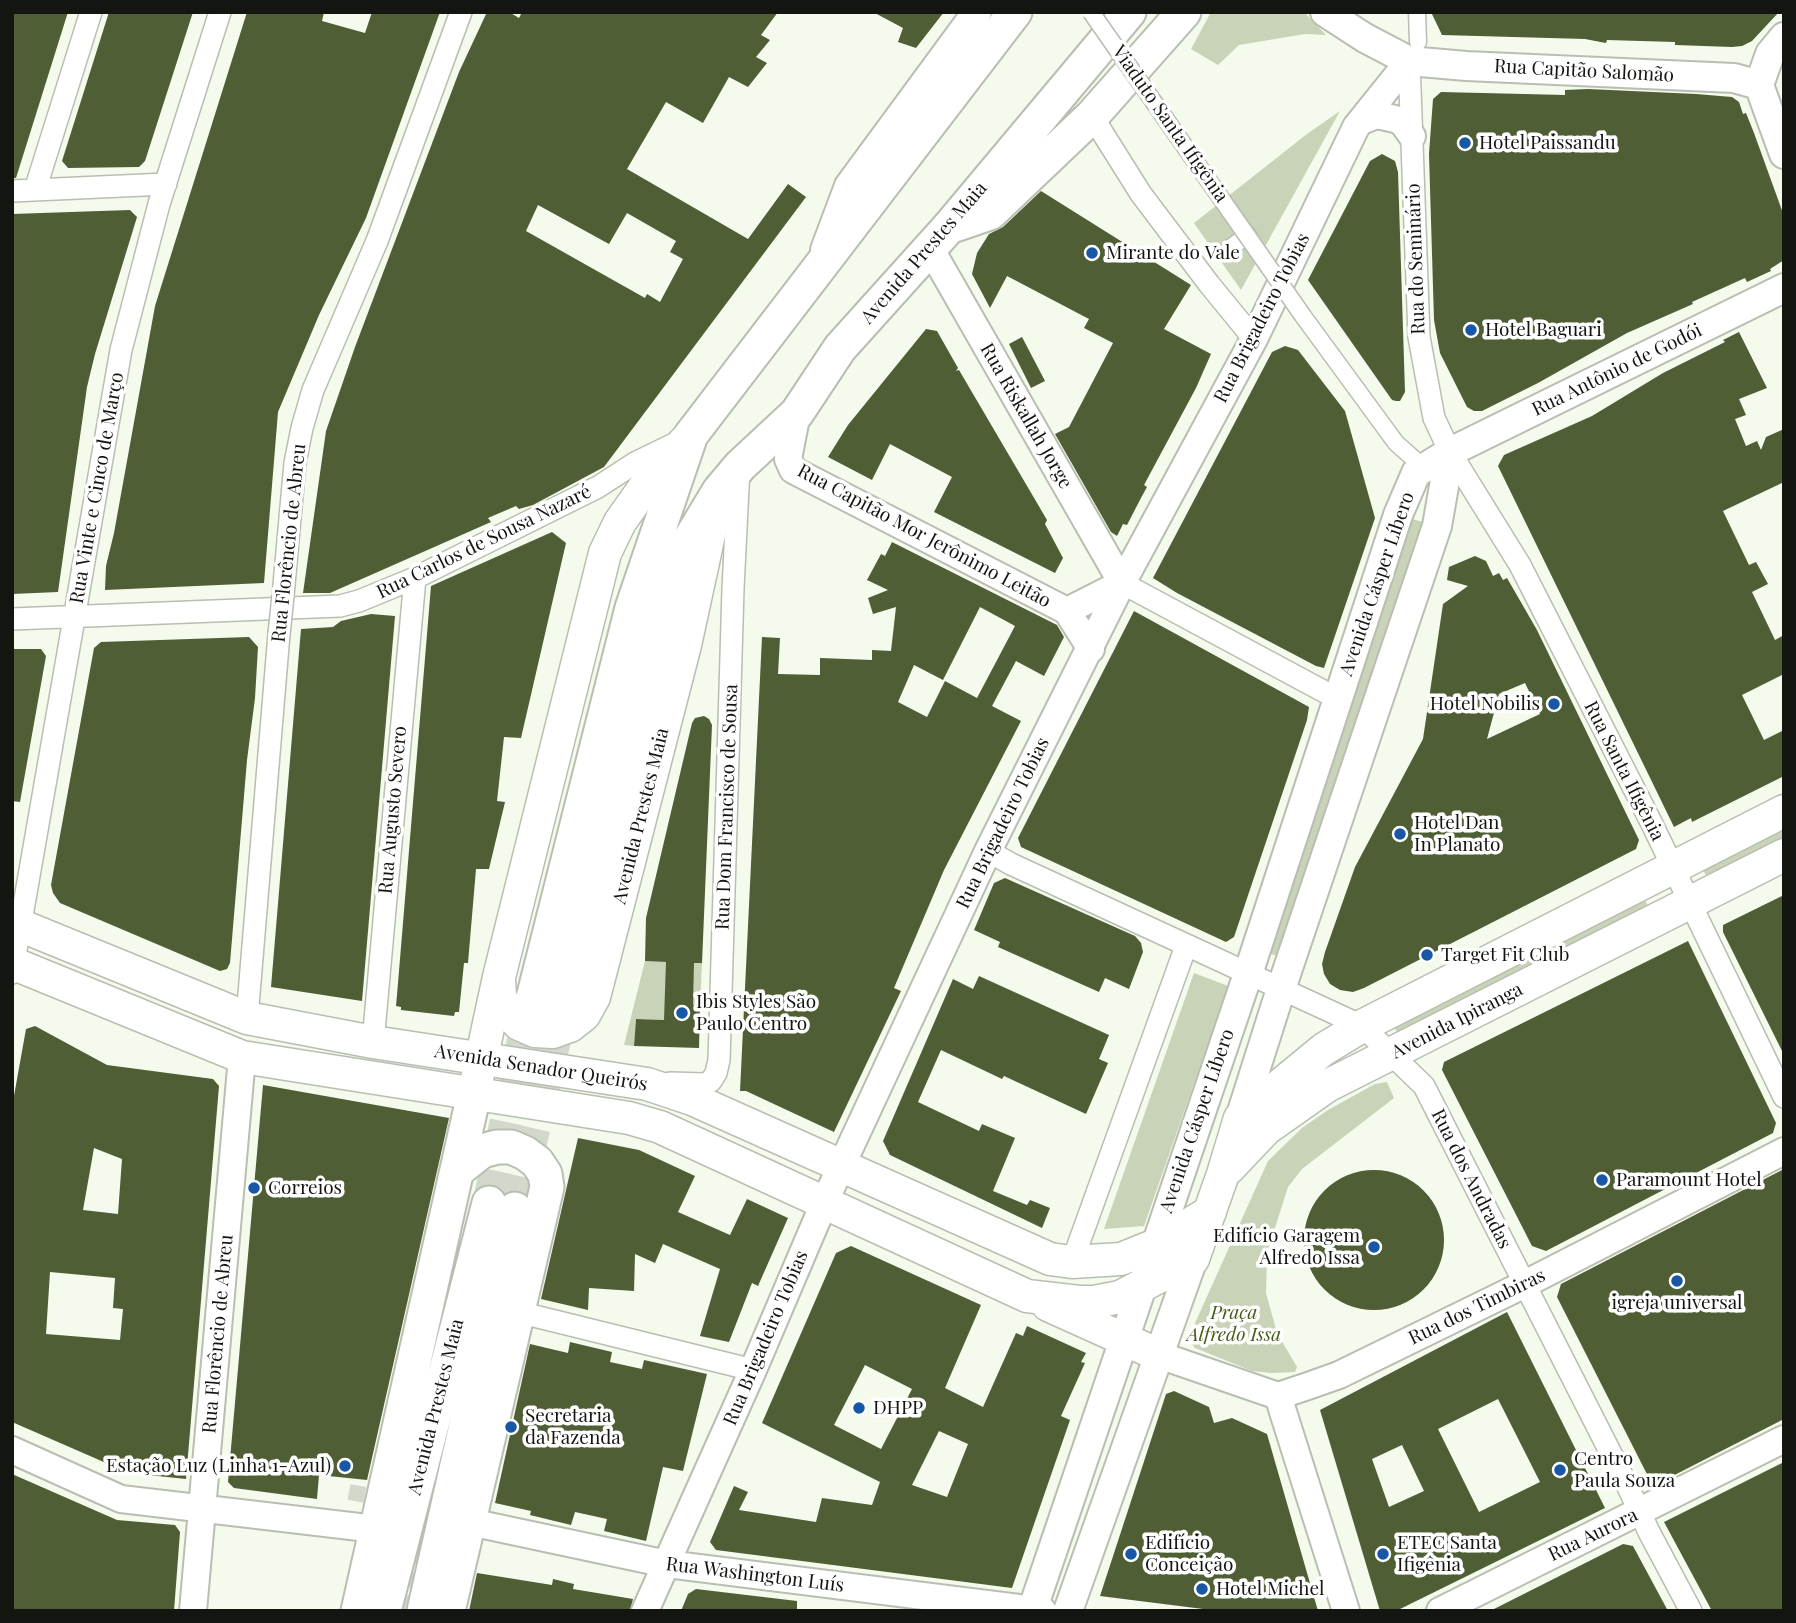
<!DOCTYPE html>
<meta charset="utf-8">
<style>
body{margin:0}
#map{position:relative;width:1796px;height:1623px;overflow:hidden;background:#f4faec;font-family:"Playfair Display",serif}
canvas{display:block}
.frame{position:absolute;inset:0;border:14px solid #131510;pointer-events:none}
</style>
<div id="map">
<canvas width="1796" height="1623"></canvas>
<div class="frame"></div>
</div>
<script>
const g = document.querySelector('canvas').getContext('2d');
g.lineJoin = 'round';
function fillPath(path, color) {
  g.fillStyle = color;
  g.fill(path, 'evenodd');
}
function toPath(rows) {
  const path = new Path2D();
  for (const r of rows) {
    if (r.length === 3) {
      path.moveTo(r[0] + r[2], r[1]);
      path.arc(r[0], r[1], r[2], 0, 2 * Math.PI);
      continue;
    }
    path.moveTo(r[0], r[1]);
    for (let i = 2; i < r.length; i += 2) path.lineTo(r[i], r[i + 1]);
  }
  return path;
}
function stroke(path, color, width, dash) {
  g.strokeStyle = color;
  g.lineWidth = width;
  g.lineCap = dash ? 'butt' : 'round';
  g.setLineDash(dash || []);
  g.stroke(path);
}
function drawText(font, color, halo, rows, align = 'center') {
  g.font = font + ' "Playfair Display",serif';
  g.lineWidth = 7;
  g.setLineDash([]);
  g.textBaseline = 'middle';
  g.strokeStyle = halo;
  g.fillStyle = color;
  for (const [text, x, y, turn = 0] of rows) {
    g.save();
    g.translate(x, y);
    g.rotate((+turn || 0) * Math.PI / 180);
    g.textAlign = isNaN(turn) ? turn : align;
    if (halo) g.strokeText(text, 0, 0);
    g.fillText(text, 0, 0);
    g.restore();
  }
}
fillPath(toPath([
 [1211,12,1304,12,1326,35,1305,34,1239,45,1218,65,1191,49],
 [1340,111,1241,290,1194,223,1307,134],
 [1412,519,1423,522,1277,956,1269,953],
 [1784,825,1784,842,1709,881,1702,868],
 [1644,898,1650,910,1399,1036,1393,1025],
 [645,961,702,963,700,1006,693,1005,664,1020,636,1019,634,1046,624,1045],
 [1194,973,1228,986,1144,1226,1104,1229],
 [1387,1082,1394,1098,1302,1169,1288,1187,1267,1253,1266,1293,1277,1333,1297,1367,1295,1372,1271,1373,1252,1371,1195,1348,1191,1343,1191,1332,1268,1161,1302,1128,1328,1110,1375,1084]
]), '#c8d3b7');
fillPath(toPath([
 [12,12,68,12,16,178,14,178],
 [109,12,193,12,145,161,139,167,68,168,62,161],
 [247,12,324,12,322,21,365,33,372,12,440,12,366,218,319,315,278,412,264,583,105,590,106,566,114,533,155,306],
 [487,12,509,12,519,18,522,12,778,12,761,35,770,40,756,57,767,63,748,87,729,77,703,123,666,102,627,169,748,239,788,184,806,197,604,467,533,505,519,509,516,506,488,518,491,522,330,593,303,593,326,431,355,347,459,72],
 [538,205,609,244,627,213,676,241,670,252,683,259,660,302,647,294,645,298,526,231],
 [873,12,944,12,916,48,898,42,903,28],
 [1431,12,1779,12,1752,41,1742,46,1732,47,1675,45,1675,42,1607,40,1606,43,1585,39,1442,35],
 [1588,89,1696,94,1732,97,1739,102,1743,114,1746,113,1754,133,1784,216,1784,260,1770,269,1771,271,1747,282,1745,278,1692,302,1693,304,1627,333,1538,383,1482,411,1474,411,1467,407,1440,353,1434,320,1429,154,1433,99,1441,92,1565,95,1565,90],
 [1382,154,1395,161,1398,172,1405,392,1400,401,1396,401,1392,400,1308,280,1370,161],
 [1041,191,1191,285,1164,329,1211,354,1196,388,1144,485,1147,487,1142,496,1127,525,1123,524,1117,536,1111,532,1055,434,1069,427,1113,343,1084,328,1089,319,1007,276,990,308,972,274,977,253,989,234,1003,227],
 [130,210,137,217,95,354,87,387,58,592,12,594,12,214],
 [926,329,937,331,958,368,956,371,959,370,1047,520,1045,524,1063,558,1055,573,934,512,952,477,890,444,872,480,828,457,848,425],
 [1739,332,1767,388,1739,399,1746,415,1735,419,1746,446,1757,441,1761,450,1766,437,1784,429,1784,482,1723,511,1749,565,1756,562,1768,584,1752,592,1775,640,1784,635,1784,674,1742,695,1764,740,1784,730,1784,776,1692,822,1691,818,1674,827,1498,466,1504,455,1592,416,1663,373,1725,342,1723,340],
 [1022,337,1045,381,1031,388,1009,344],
 [1285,346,1298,350,1345,411,1375,518,1324,668,1316,666,1177,593,1153,578,1272,352],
 [552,532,566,543,521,738,504,737,497,801,505,802,489,869,476,869,468,963,464,963,459,1012,455,1012,454,1016,401,1010,401,1007,396,1006,397,995,431,586],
 [892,542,1057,625,1064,637,1044,676,1016,661,992,706,1021,721,944,870,894,988,901,991,834,1132,746,1091,740,1091,762,637,780,638,778,674,820,675,820,658,872,660,872,650,891,651,896,607,873,614,868,598,888,590,867,580,881,554,885,556],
 [980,607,1015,626,977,698,945,681,927,717,898,702,914,665,943,680],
 [1475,556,1486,561,1493,576,1499,573,1503,580,1507,578,1537,630,1639,840,1636,849,1364,988,1353,992,1340,990,1330,984,1324,974,1322,964,1325,952,1355,867,1423,739,1443,604,1468,586,1447,580,1449,567],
 [1525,683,1540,714,1487,739,1499,694],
 [1134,611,1309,707,1307,720,1234,937,1226,942,1021,847,1018,838],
 [371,614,395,616,362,1001,271,987,301,629,333,627,341,621],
 [249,637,258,647,255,698,247,760,230,963,227,969,220,971,60,903,53,893,51,885,94,648,101,642],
 [12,649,41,649,46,656,20,802,12,801],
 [704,716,709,719,712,725,702,963,694,963,693,1005,700,1006,699,1048,634,1046,636,1019,664,1020,666,962,645,961,646,918,692,723,695,718],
 [1005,878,1135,936,1141,943,1143,952,1129,989,1105,978,1099,992,998,947,1000,942,974,930,994,883],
 [1784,895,1784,1055,1723,932,1723,925],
 [1688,941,1776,1123,1773,1133,1546,1251,1532,1246,1442,1070,1444,1062],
 [979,976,1109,1035,1099,1059,1108,1063,1086,1114,1004,1076,1002,1079,941,1050,918,1102,979,1131,982,1124,1015,1138,993,1191,1027,1205,1030,1200,1050,1208,1042,1228,890,1155,883,1141,953,979,973,989],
 [35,1026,107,1065,213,1079,219,1086,186,1479,129,1473,12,1422,12,1107,26,1029],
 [94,1148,122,1159,118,1214,83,1210],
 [50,1272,115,1278,113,1308,123,1309,120,1340,46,1334],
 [263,1085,449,1118,367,1480,319,1475,317,1499,234,1488,228,1482],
 [578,1138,639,1150,695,1176,678,1212,730,1235,747,1199,788,1218,758,1286,752,1283,729,1342,700,1336,720,1269,663,1244,655,1263,635,1254,634,1291,589,1288,588,1310,541,1299],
 [1784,1169,1784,1419,1653,1486,1557,1297,1561,1284],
 [1374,1240,70],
 [851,1246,981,1305,945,1388,983,1407,1016,1333,1023,1336,1027,1326,1086,1353,1081,1362,1085,1363,1061,1416,1070,1420,1012,1588,716,1550,710,1542,734,1486,748,1492,739,1510,816,1522,822,1498,872,1505,880,1482,762,1423,836,1253],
 [865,1365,912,1389,881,1449,834,1425],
 [939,1431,968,1444,947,1497,912,1485],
 [1507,1312,1605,1508,1396,1611,1380,1611,1320,1410],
 [1498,1399,1540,1482,1479,1512,1438,1429],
 [1402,1445,1424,1491,1389,1507,1372,1459],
 [570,1342,612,1352,610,1362,642,1369,644,1360,707,1374,683,1471,663,1467,646,1541,604,1531,607,1519,575,1512,571,1525,530,1515,531,1511,495,1503,530,1344,568,1353],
 [1174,1391,1209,1407,1214,1423,1232,1418,1267,1434,1318,1611,1219,1611,1100,1596,1166,1394],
 [1784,1462,1784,1611,1712,1611,1664,1522],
 [12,1474,117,1520,175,1525,180,1532,174,1611,12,1611],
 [1623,1544,1633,1546,1668,1611,1490,1611],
 [477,1573,552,1585,553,1579,574,1584,573,1589,633,1599,630,1611,469,1611],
 [696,1589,797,1601,797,1611,681,1611,688,1594]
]), '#4f5e35');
stroke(toPath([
 [349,1492,387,1499],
 [404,1611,418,1542]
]), '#d2d8cb', 16, [16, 8]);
stroke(toPath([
 [489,1203,530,1010],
 [515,1209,560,1016]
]), '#d2d8cb', 33, [33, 17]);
const pedestrian = toPath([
 [1417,12,1418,42],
 [1230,248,1248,235],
 [1303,316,1396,443,1423,467]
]);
const minor = toPath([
 [1409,61,1419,337,1434,418,1450,452,1520,565,1652,824,1784,1097],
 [1092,116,1141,194,1209,284,1254,339],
 [35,190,91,12],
 [12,191,166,184],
 [1122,583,1338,699],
 [283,596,295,463,302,428,313,390,377,241,461,12],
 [12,619,340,606,359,601,415,578,598,487,635,463,674,444],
 [988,851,1011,864,1362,1026,1424,1086,1628,1487,1649,1532,1691,1611],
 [12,973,121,350,159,204,220,12],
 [247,1018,279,634],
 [373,1042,415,578],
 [670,1083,705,1084,711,1081,716,1073,719,1060,733,589,739,468],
 [1072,1262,1186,946],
 [518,1312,753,1370]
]);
const tertiary = toPath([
 [1361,121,1377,115,1395,119,1402,122,1412,136],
 [930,248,1122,583],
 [797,413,788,459,793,470,1067,611,1091,649],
 [1067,611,1122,583],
 [1159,1355,1278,1396,1308,1386,1339,1375,1525,1284,1784,1151],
 [1278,1396,1346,1611],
 [12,1450,121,1499,376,1529],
 [470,1522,667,1564,1043,1611],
 [193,1611,242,1057],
 [645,1611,753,1370,825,1201,988,851,1122,583,1254,339,1356,127,1409,61],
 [1440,1611,1784,1439]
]);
const secondary = toPath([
 [1325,12,1365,38,1409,61,1466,66,1734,78,1759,85],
 [1784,37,1770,54,1759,85,1784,154],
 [825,250,849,186,977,12],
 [1240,1118,1281,989,1437,526,1450,452],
 [1032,1611,1248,974,1398,515,1416,473,1450,452,1784,288],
 [1068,1611,1193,1259]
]);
const primary = toPath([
 [12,922,247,1018,373,1042,647,1084,692,1099,1050,1259,1072,1262,1121,1259,1156,1245,1210,1212],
 [12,963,242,1057,629,1118,660,1127,1027,1296,1079,1302,1094,1302,1120,1297,1193,1259,1223,1174,1240,1118,1324,1049,1362,1026,1784,811],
 [499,982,500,995,506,1011,519,1024,535,1031,553,1032,570,1026,584,1015,594,997,685,645,716,502],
 [477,1079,499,977,605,553,620,522,654,474,691,435],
 [1229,1168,1266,1129,1327,1086,1784,855],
 [1048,1305,1159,1355]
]);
const trunk = toPath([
 [955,225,990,213,1092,116,1184,12],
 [530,1010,632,608,691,435,1015,12],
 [560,1016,671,576,687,544,719,491,740,466,797,413,840,348,949,227,1129,12],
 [358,1611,474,1094],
 [384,1611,489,1203],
 [424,1611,515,1209],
 [448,1611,547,1187,545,1174,537,1162,525,1153,511,1147,497,1147,482,1151,458,1170]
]);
stroke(pedestrian, '#b8beb1', 19);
stroke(minor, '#b8beb1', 24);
stroke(tertiary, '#b8beb1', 30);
stroke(secondary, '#b8beb1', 32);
stroke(primary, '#b8beb1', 35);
stroke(trunk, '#b8beb1', 37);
stroke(pedestrian, '#fff', 16);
stroke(minor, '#fff', 21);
stroke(tertiary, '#fff', 26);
stroke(secondary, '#fff', 28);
stroke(primary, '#fff', 32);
stroke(trunk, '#fff', 33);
const pedestrianBridge = toPath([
 [1091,12,1303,316]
]);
const minorBridge = toPath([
 [279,634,283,596]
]);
stroke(pedestrianBridge, '#b8beb1', 19, []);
stroke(minorBridge, '#b8beb1', 24, []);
stroke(pedestrianBridge, '#fff', 16);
stroke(minorBridge, '#fff', 21);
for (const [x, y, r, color] of [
 [1465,143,7,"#1856a6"],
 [1092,253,7,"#1856a6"],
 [1471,330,7,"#1856a6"],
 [1554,704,7,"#1856a6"],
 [1400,834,7,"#1856a6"],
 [1427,955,7,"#1856a6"],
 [682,1013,7,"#1856a6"],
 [1602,1180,7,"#1856a6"],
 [254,1188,7,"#1856a6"],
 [1374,1247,7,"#1856a6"],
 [1677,1281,7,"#1856a6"],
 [859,1408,7,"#1856a6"],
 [511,1427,7,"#1856a6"],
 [345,1466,7,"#1856a6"],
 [1560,1470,7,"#1856a6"],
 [1131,1554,7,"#1856a6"],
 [1383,1554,7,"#1856a6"],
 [1202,1589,7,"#1856a6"]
]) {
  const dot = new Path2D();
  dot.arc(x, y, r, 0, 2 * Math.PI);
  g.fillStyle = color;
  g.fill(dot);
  stroke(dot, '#fff', 2.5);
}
drawText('19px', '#131510', '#fff', [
 ["Rua Capitão Salomão",1584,71,3],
 ["Viaduto Santa Ifigênia",1170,124,55],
 ["Avenida Prestes Maia",924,253,-49],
 ["Rua do Seminário",1416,259,-92],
 ["Rua Brigadeiro Tobias",1262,318,-63],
 ["Rua Antônio de Godói",1617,370,-26],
 ["Rua Riskallah Jorge",1026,416,60],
 ["Rua Vinte e Cinco de Março",97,488,-80],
 ["Rua Capitão Mor Jerônimo Leitão",924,536,28],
 ["Rua Carlos de Sousa Nazaré",484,542,-26],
 ["Rua Florêncio de Abreu",289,543,-84],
 ["Avenida Cásper Líbero",1377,584,-71],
 ["Rua Santa Ifigênia",1624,771,63],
 ["Rua Dom Francisco de Sousa",727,807,-88],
 ["Rua Augusto Severo",393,810,-85],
 ["Avenida Prestes Maia",641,816,-76],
 ["Rua Brigadeiro Tobias",1003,823,-64],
 ["Avenida Ipiranga",1457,1021,-27],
 ["Avenida Senador Queirós",541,1068,9],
 ["Avenida Cásper Líbero",1197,1121,-71],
 ["Rua dos Andradas",1471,1179,63],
 ["Rua dos Timbiras",1477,1307,-26],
 ["Rua Florêncio de Abreu",218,1334,-85],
 ["Rua Brigadeiro Tobias",766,1338,-67],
 ["Avenida Prestes Maia",436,1407,-76],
 ["Rua Aurora",1593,1535,-26],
 ["Rua Washington Luís",755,1575,7]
]);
drawText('19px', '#131510', '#fff', [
 ["Hotel Paissandu",1479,143],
 ["Mirante do Vale",1106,253],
 ["Hotel Baguari",1485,330],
 ["Hotel Nobilis",1540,704,"right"],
 ["Hotel Dan",1414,823],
 ["In Planato",1414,845],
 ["Target Fit Club",1441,955],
 ["Ibis Styles São",696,1002],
 ["Paulo Centro",696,1024],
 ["Paramount Hotel",1616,1180],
 ["Correios",268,1188],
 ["Edifício Garagem",1360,1236,"right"],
 ["Alfredo Issa",1360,1258,"right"],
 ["igreja universal",1677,1303,"center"],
 ["DHPP",873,1408],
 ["Secretaria",525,1416],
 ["da Fazenda",525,1438],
 ["Centro",1574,1459],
 ["Paula Souza",1574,1481],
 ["Estação Luz (Linha 1-Azul)",331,1466,"right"],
 ["Edifício",1145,1543],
 ["Conceição",1145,1565],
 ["ETEC Santa",1397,1543],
 ["Ifigênia",1397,1565],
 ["Hotel Michel",1216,1589]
], 'left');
drawText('italic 19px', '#475c19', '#fff', [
 ["Praça",1234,1313],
 ["Alfredo Issa",1234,1335]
]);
</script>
